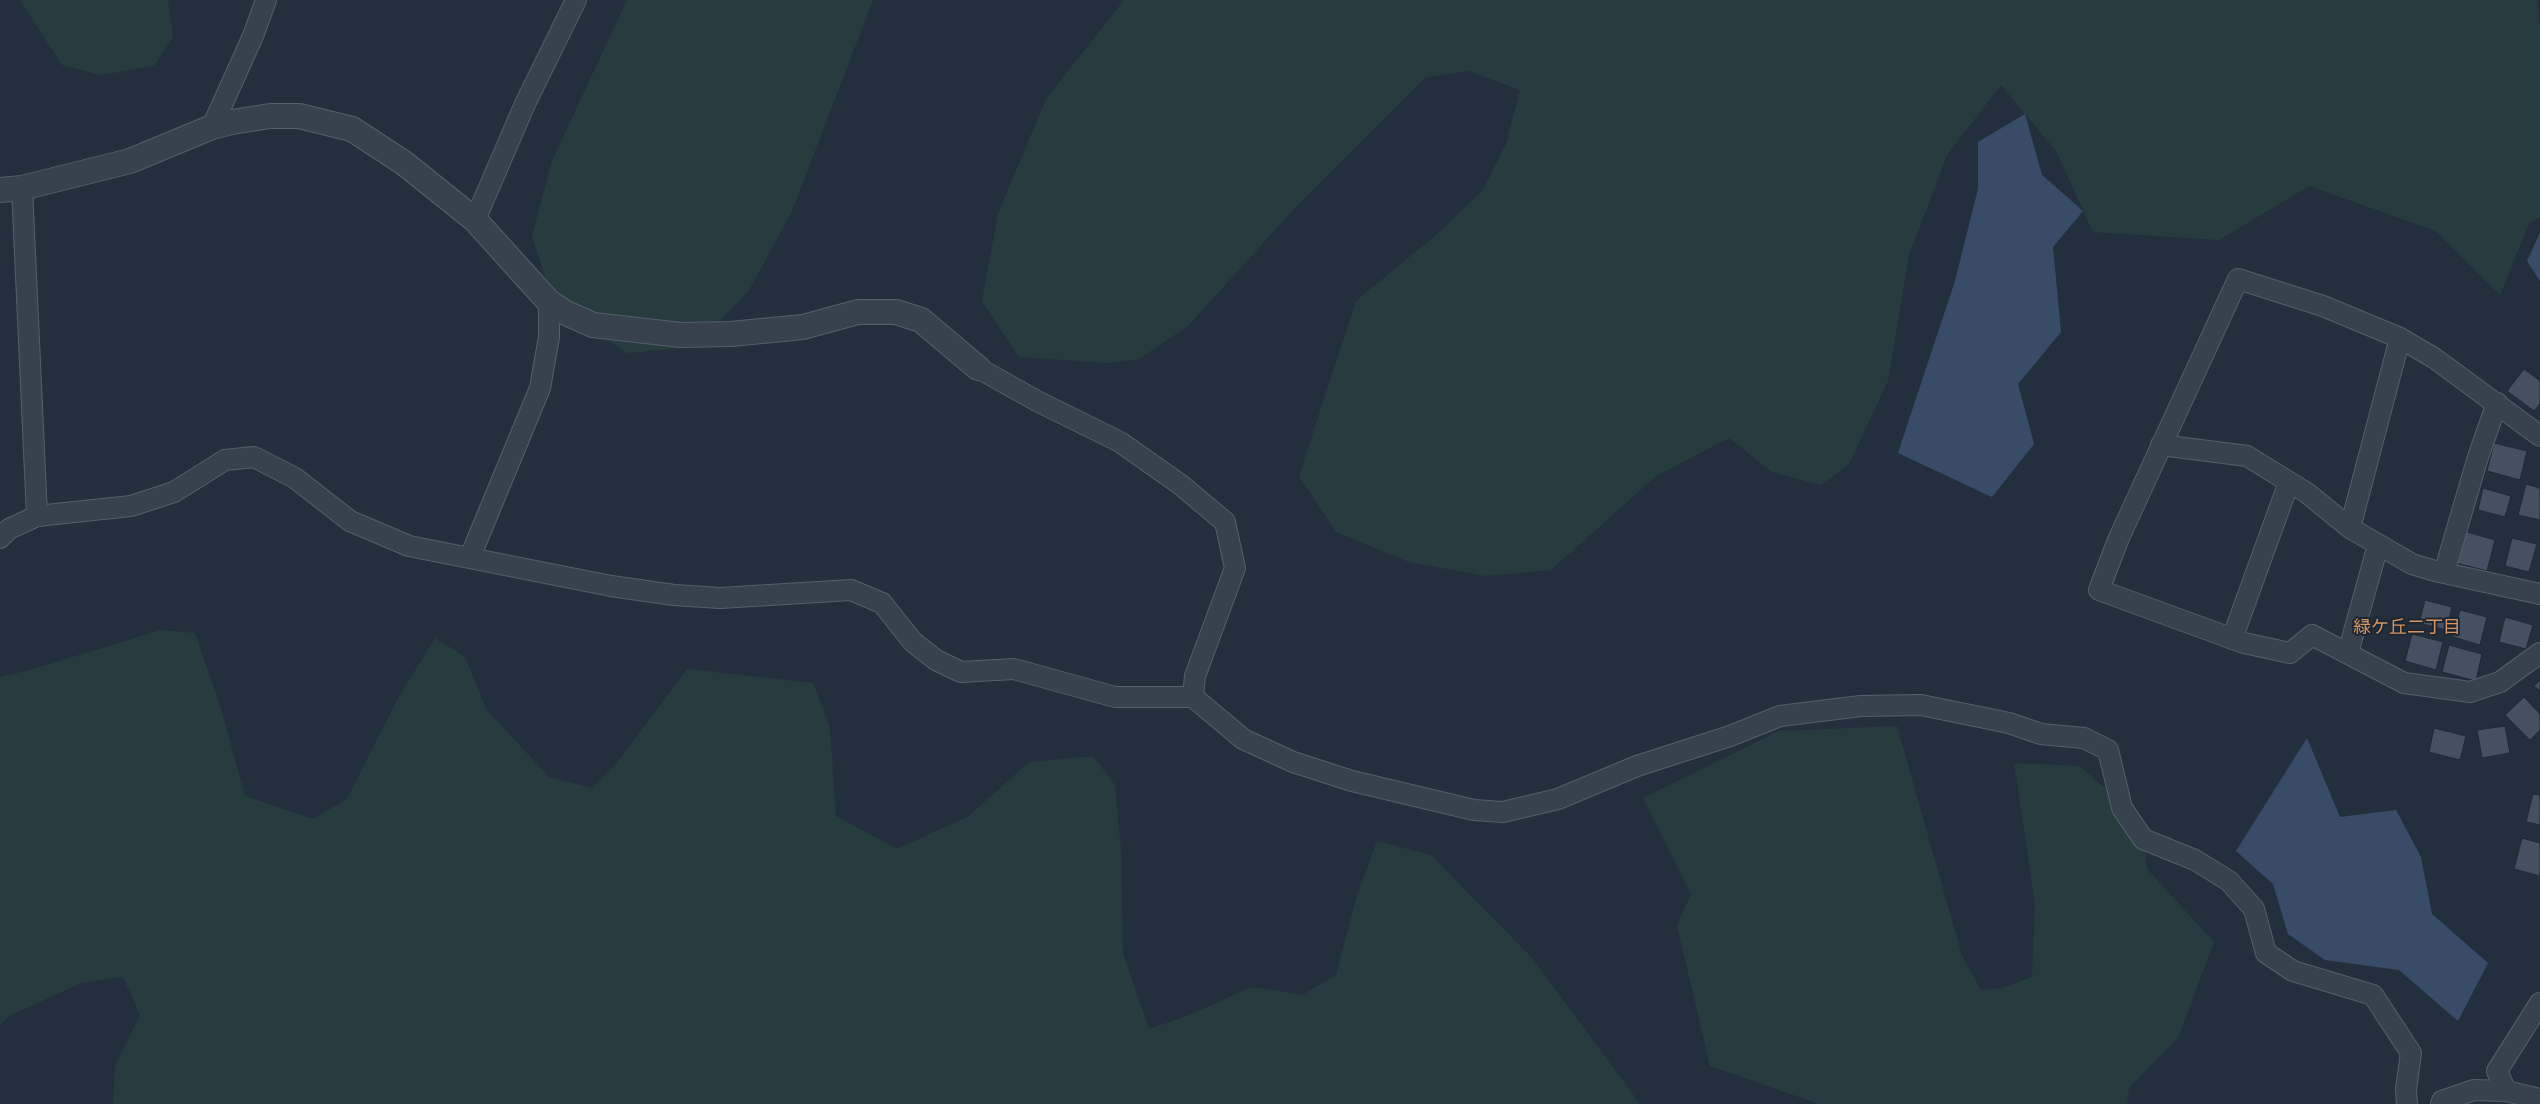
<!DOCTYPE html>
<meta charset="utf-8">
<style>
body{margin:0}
canvas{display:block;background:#242f3e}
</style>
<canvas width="2540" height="1104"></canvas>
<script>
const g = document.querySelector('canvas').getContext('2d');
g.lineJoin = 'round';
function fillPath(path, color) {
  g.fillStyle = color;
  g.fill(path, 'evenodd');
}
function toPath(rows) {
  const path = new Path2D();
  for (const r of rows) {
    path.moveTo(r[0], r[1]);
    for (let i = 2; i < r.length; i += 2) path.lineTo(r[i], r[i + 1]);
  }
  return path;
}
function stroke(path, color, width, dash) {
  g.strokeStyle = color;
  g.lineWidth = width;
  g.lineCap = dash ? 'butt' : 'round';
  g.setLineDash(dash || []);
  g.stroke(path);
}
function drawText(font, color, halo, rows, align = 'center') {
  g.font = font + ' Arial,"Noto Sans JP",sans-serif';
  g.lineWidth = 4;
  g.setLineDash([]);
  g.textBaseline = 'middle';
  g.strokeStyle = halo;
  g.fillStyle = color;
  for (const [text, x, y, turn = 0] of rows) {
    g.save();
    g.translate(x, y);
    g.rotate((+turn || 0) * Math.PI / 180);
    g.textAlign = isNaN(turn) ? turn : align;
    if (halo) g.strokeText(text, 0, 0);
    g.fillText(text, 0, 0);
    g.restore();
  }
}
fillPath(toPath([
 [20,0,168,0,173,37,154,66,100,75,62,65],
 [627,0,873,0,792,211,748,292,693,347,628,353,554,305,532,236,552,161],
 [1124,0,2537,0,2540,25,2540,217,2529,223,2500,295,2436,231,2309,186,2219,240,2093,232,2056,151,2001,85,1947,155,1909,255,1888,381,1849,464,1821,485,1772,472,1729,438,1656,476,1551,570,1486,576,1409,562,1336,532,1299,476,1356,301,1436,235,1483,190,1506,144,1520,90,1468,71,1426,77,1293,210,1188,326,1139,359,1109,363,1019,357,982,301,998,214,1046,99],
 [161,630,195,633,221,709,245,796,313,819,347,799,396,702,435,638,465,657,486,709,549,777,592,788,615,765,687,669,813,683,830,728,836,816,897,849,969,816,1029,762,1093,756,1115,785,1121,850,1123,954,1149,1029,1187,1016,1252,987,1302,995,1336,975,1356,899,1377,841,1431,855,1533,959,1640,1104,113,1104,115,1066,140,1015,123,977,81,983,9,1016,0,1025,0,677,30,670],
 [1897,726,1962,956,1981,990,2002,988,2032,977,2035,903,2014,763,2080,766,2142,822,2147,869,2214,942,2178,1038,2129,1088,2127,1104,1819,1104,1710,1066,1677,925,1691,894,1643,798,1779,731]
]), '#263c3f');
fillPath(toPath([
 [2025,114,2042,175,2083,211,2053,247,2061,332,2018,384,2034,444,1992,497,1898,453,1955,281,1978,189,1978,142],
 [2540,233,2540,281,2527,261],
 [2307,738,2340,817,2396,810,2421,857,2432,914,2488,963,2458,1021,2399,970,2325,960,2288,934,2273,884,2236,851]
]), '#394c67');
const building = toPath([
 [2524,369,2540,381,2540,404,2534,411,2507,391,2524,369],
 [2494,443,2527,451,2520,480,2487,471,2494,443],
 [2526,484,2540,488,2540,520,2518,515,2526,484],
 [2483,488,2511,496,2505,517,2478,510,2483,488],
 [2460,530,2495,540,2487,571,2452,562,2460,530],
 [2512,538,2537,544,2529,572,2505,566,2512,538],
 [2425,600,2452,607,2446,630,2419,623,2425,600],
 [2460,610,2487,617,2480,645,2453,637,2460,610],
 [2505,617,2533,625,2526,649,2499,642,2505,617],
 [2412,634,2443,642,2436,670,2405,661,2412,634],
 [2449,645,2482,654,2476,681,2442,672,2449,645],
 [2540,680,2540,691,2534,686,2540,680],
 [2524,697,2540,714,2540,730,2530,740,2505,715,2524,697],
 [2505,726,2510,753,2482,758,2477,730,2505,726],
 [2434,728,2466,736,2460,760,2429,752,2434,728],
 [2533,794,2540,795,2540,825,2526,822,2533,794],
 [2522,838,2540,843,2540,876,2514,869,2522,838]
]);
fillPath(building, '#455162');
stroke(building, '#1f2835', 1);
const minor = toPath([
 [212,127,253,36,266,0],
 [22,188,37,516],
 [475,220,525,104,576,0],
 [2400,338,2434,358,2540,436],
 [978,368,1037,401,1120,442,1181,485,1225,522,1235,568,1195,676,1193,697],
 [2161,445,2247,456,2307,493,2350,528],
 [0,538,9,529,37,516,131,506,174,492,225,460,254,457,295,478,350,521,409,546,611,586,674,595,720,598,851,590,882,603,913,642,936,660,961,672,1014,669,1115,697,1193,697,1243,739,1293,762,1352,781,1474,810,1503,812,1558,799,1637,766,1730,736,1780,716,1861,706,1921,705,2009,723,2041,734,2084,738,2108,750,2122,808,2143,839,2195,860,2229,881,2254,909,2266,953,2293,971,2373,995,2411,1053,2406,1089,2407,1104],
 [470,557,540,388,549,337,549,302],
 [2444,573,2478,457,2497,403],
 [2540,594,2435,571,2412,564,2350,528,2400,338,2323,306,2238,279,2118,540,2099,590,2244,643,2290,653,2312,635,2404,683,2470,692,2500,682,2540,653],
 [2232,639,2289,482],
 [2348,653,2378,545],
 [2506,1091,2497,1071,2540,1003],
 [2441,1104,2442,1101,2474,1090,2506,1091,2540,1099]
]);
const tertiary = toPath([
 [0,190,22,188,130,161,212,127,232,122,270,116,299,116,352,129,404,163,475,220,549,302,566,313,593,325,681,335,731,334,803,327,858,312,896,312,921,320,978,368]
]);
stroke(minor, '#565f6c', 22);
stroke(tertiary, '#565f6c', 26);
stroke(minor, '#38414e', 20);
stroke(tertiary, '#38414e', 24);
drawText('18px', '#d59563', '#1d2633', [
 ["緑ケ丘二丁目",2407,628]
]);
</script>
